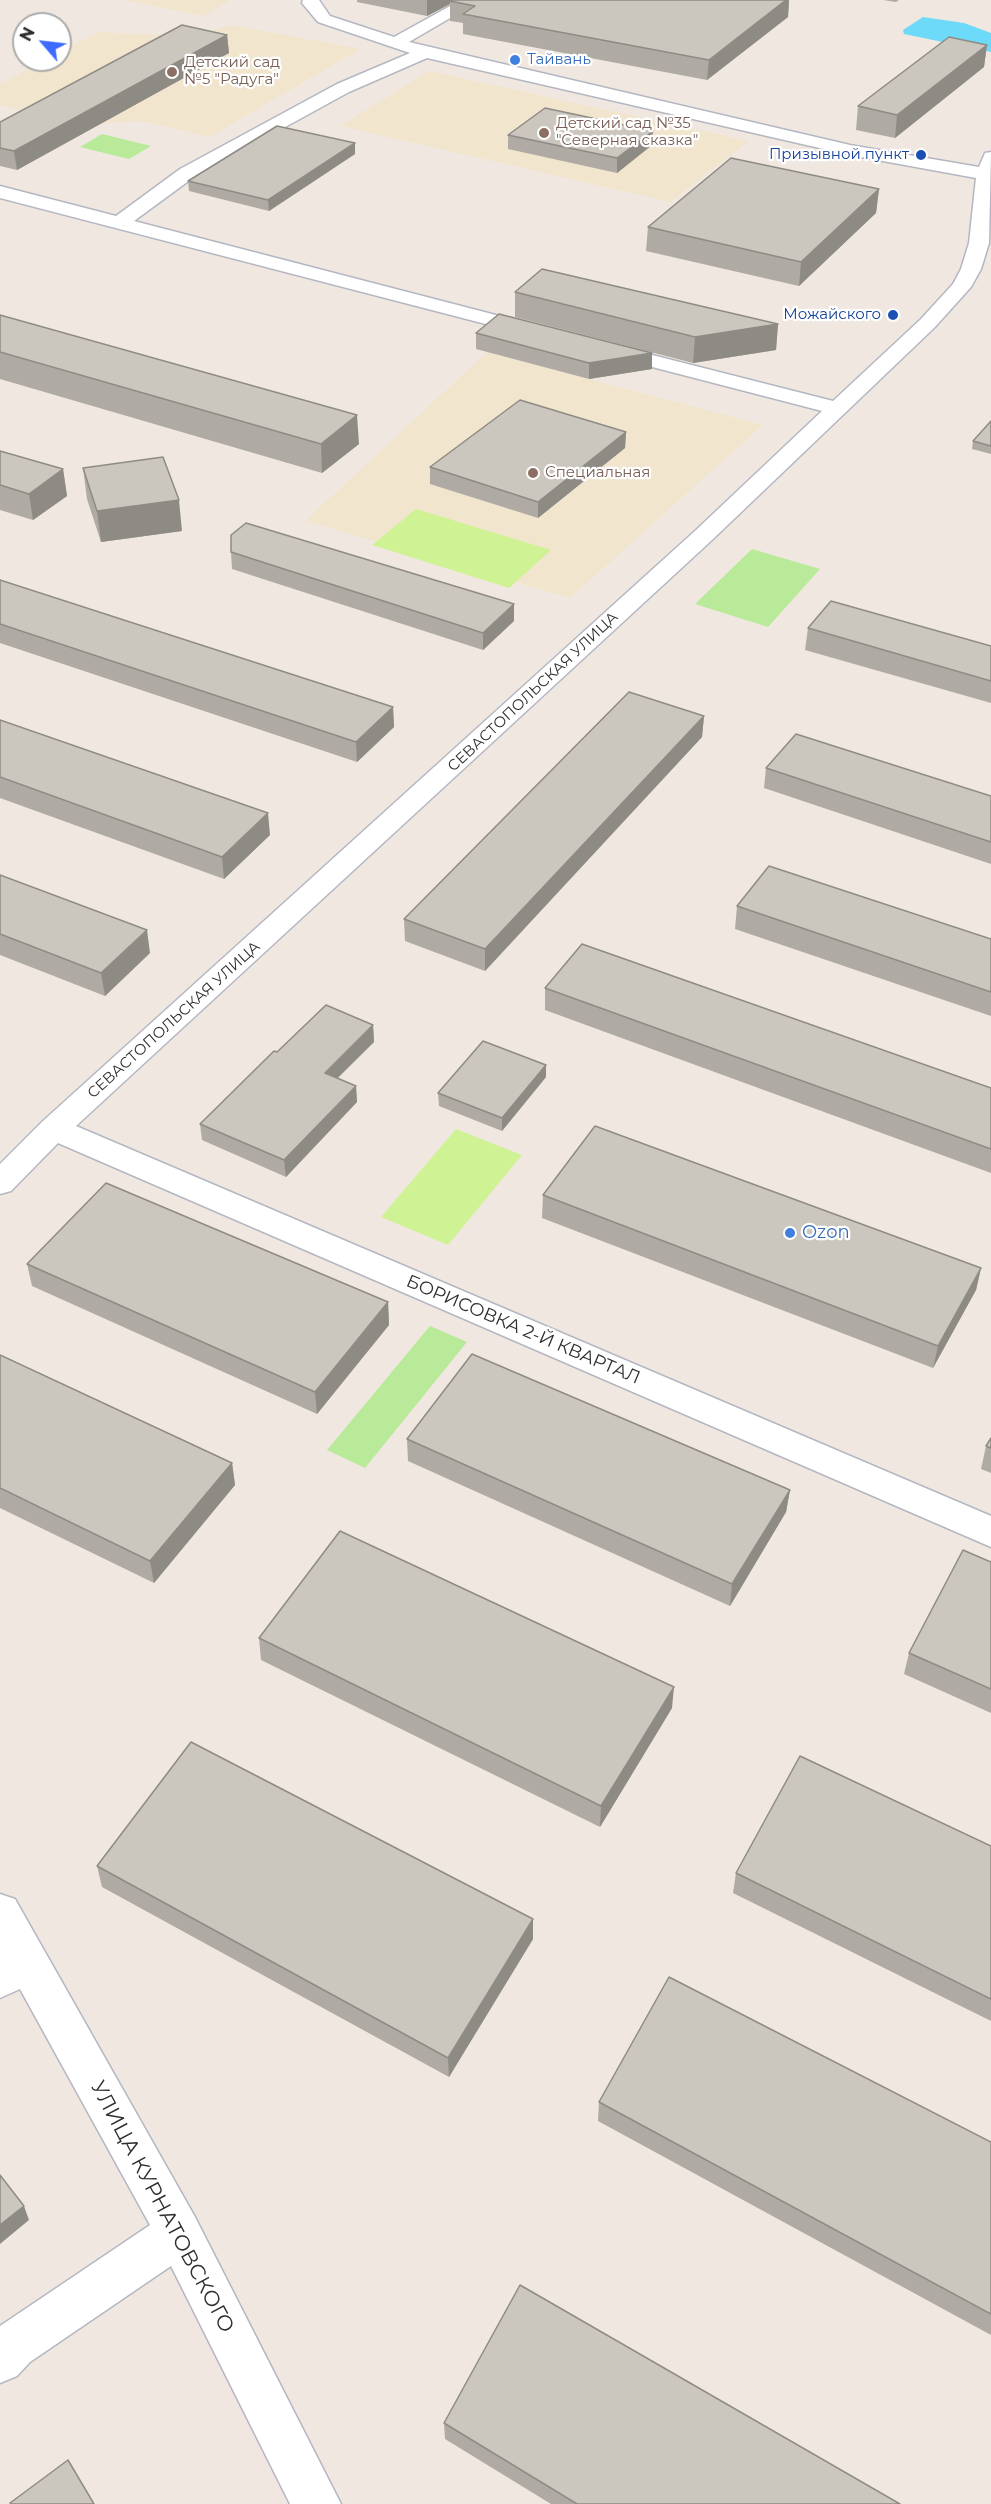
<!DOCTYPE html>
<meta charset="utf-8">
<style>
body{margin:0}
#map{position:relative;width:991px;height:2504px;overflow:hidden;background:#f0e8e0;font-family:Montserrat,sans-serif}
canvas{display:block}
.north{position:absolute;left:12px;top:12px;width:60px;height:60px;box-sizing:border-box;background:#fff;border:2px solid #ababab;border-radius:50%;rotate:298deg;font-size:16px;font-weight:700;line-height:24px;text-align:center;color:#2e2e2e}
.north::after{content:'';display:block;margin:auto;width:21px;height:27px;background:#3d6bff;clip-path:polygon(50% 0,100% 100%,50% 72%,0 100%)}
</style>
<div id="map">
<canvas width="991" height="2504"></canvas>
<div class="north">N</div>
</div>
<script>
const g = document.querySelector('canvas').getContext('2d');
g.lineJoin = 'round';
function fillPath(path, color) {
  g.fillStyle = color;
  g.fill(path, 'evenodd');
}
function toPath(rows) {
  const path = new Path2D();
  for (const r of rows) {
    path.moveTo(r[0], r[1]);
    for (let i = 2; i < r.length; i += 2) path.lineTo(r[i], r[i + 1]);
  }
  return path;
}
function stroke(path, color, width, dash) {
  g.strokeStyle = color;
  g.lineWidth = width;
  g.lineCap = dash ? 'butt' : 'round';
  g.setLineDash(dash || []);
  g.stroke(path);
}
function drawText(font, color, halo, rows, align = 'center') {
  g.font = font + ' Montserrat,sans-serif';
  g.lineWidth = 4.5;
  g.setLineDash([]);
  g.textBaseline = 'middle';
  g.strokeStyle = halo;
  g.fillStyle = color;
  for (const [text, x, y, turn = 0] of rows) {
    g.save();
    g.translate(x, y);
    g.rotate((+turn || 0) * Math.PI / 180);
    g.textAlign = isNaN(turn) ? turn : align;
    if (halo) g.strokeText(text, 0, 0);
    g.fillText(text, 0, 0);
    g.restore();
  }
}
fillPath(toPath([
 [123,0,230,0,204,16],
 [233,25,360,49,210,137,141,121,84,125,0,105,0,84,46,60,60,60,60,52,99,32,190,36],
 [429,71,749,141,670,202,340,126],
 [487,352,763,425,570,598,305,521]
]), '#f2e5ce');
fillPath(toPath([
 [102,134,151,146,129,159,80,147],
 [752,549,820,569,768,627,695,604],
 [430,1326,467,1342,365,1468,327,1450]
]), '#b8ea99');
fillPath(toPath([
 [416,509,551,550,509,588,372,545],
 [456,1129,522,1155,448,1245,381,1217]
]), '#cef294');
fillPath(toPath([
 [923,17,964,23,991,33,991,52,904,34,903,30]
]), '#6cdaf8');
const street = toPath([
 [303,0,319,0,330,16,394,37,461,0,481,0,409,42,850,145,979,167,985,153,991,152,989,243,981,269,971,287,935,327,712,540,76,1126,991,1516,991,1547,58,1143,11,1191,0,1194,0,1164,43,1121,696,530,822,411,602,354,599,350,602,346,609,344,833,401,921,319,953,284,961,269,969,243,976,178,850,155,427,58,349,92,194,177,134,221,542,327,545,331,542,335,528,335,0,198,0,186,116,216,180,169,337,84,410,53,318,22,302,3,303,0],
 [0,1894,15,1899,195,2217,341,2504,290,2504,171,2266,30,2362,17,2376,0,2383,0,2326,150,2225,20,1989,0,1998,0,1894]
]);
stroke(street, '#b4b7c2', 3);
fillPath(street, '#fff');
fillPath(toPath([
 [357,0,789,0,788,17,707,80,463,34,463,23,450,21,450,4,427,16,357,2],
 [883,0,899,0,896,2],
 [227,35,229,53,17,170,0,166,0,122],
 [987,45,984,67,895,138,856,130,858,106],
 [508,135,652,145,617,173,508,149],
 [355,154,269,211,189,191,188,181],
 [879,189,876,213,799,286,646,251,648,227],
 [515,292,778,324,776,350,693,363,515,317],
 [0,315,359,444,322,473,0,379],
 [476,333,652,369,589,379,476,349],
 [991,421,991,454,972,449,973,441],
 [626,432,625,448,538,518,430,484,430,467],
 [0,451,63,469,67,496,33,520,0,510],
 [83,468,182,531,101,542,87,499],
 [231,552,514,621,483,650,232,569],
 [0,580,393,707,394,727,357,762,0,643],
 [808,628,991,646,991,703,805,650],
 [704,716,702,737,485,971,405,941,404,919],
 [0,720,270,835,224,879,0,798],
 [766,768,991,796,991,864,764,788],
 [0,875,150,953,105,996,0,955],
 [737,906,991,939,991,1016,735,929],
 [545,988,991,1088,991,1173,545,1010],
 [373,1025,374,1042,338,1078,356,1086,357,1102,286,1177,202,1140,200,1124,277,1052],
 [546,1065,546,1077,502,1131,439,1106,438,1093],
 [543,1195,981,1268,976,1290,933,1368,542,1218],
 [27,1264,388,1302,389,1325,317,1414,32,1286],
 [0,1355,232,1463,235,1485,154,1583,0,1508],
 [991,1438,991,1473,981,1469,986,1446],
 [407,1439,790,1490,786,1512,730,1606,408,1461],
 [991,1562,991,1713,904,1674,909,1653],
 [259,1638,672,1708,600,1827,261,1660],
 [991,1846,991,2021,733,1893,736,1873],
 [97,1866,533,1919,533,1939,449,2077,102,1887],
 [599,2102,991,2142,991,2335,598,2121],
 [444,2423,900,2504,551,2504,445,2439]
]), '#afaaa3');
fillPath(toPath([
 [427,0,456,0,450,1,450,4,427,16],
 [786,0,789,0,788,17,707,80,709,60],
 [227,35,229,53,17,170,14,151],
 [987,45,984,67,895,138,897,115],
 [653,131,652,145,617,173,617,158],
 [355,143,355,154,269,211,268,200],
 [879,189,876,213,799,286,801,262],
 [778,324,776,350,693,363,695,337],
 [652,353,652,369,589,379,589,363],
 [357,415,359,444,322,473,321,444],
 [626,432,625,448,538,518,538,502],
 [63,469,67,496,33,520,29,494],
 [179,500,182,531,101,542,97,511],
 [514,604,514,621,483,650,483,633],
 [393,707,394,727,357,762,356,742],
 [704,716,702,737,485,971,485,949],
 [268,813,270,835,224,879,222,857],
 [147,930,150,953,105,996,101,973],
 [373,1025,374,1042,326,1089,325,1073],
 [546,1065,546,1077,502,1131,502,1118],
 [356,1086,357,1102,286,1177,284,1160],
 [981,1268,976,1290,933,1368,938,1346],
 [388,1302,389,1325,317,1414,315,1392],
 [232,1463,235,1485,154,1583,150,1561],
 [790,1490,786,1512,730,1606,732,1584],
 [674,1687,672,1708,600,1827,601,1806],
 [533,1919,533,1939,449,2077,448,2058],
 [24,2206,29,2220,0,2244,0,2225]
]), '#8e8b85');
const building = toPath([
 [452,0,786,0,709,60,463,14,475,6,450,1,452,0],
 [182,25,227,35,14,151,0,148,0,122,182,25],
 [949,37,987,45,897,115,858,106,949,37],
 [545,108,653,131,617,158,508,135,545,108],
 [277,126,355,143,268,200,188,181,277,126],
 [731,158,879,189,801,262,648,227,731,158],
 [542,269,778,324,695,337,515,292,542,269],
 [499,314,652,353,589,363,476,333,499,314],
 [0,315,357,415,321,444,0,352,0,315],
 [520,400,626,432,538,502,430,467,520,400],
 [991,421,991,446,973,441,991,421],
 [0,451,63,469,29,494,0,485,0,451],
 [163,457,179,500,97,511,83,468,163,457],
 [246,523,514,604,483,633,231,552,231,535,246,523],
 [0,580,393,707,356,742,0,624,0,580],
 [831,601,991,646,991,681,808,628,831,601],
 [629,692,704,716,485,949,404,919,629,692],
 [0,720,268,813,222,857,0,777,0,720],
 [796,734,991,796,991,842,766,768,796,734],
 [769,866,991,939,991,992,737,906,769,866],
 [0,875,147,930,101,973,0,934,0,875],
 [582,944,991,1088,991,1149,545,988,582,944],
 [326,1005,373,1025,325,1073,356,1086,284,1160,200,1124,274,1051,277,1052,326,1005],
 [483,1041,546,1065,502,1118,438,1093,483,1041],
 [595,1126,981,1268,938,1346,543,1195,595,1126],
 [106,1183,388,1302,315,1392,27,1264,106,1183],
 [472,1354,790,1490,732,1584,407,1439,472,1354],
 [0,1355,232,1463,150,1561,0,1488,0,1355],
 [991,1438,991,1448,986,1446,991,1438],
 [340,1531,674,1687,601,1806,259,1638,340,1531],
 [963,1550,991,1562,991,1689,909,1653,963,1550],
 [191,1742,533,1919,448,2058,97,1866,191,1742],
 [800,1756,991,1846,991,1999,736,1873,800,1756],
 [669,1977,991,2142,991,2314,599,2102,669,1977],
 [0,2175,24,2206,0,2225,0,2175],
 [520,2285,900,2504,577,2504,444,2423,520,2285],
 [68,2460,94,2504,11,2504,10,2503,68,2460]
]);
fillPath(building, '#cbc6be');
stroke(building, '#8e8b85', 1.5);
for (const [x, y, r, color] of [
 [515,60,6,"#3f7fe0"],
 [172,72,6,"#8d6e63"],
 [544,133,6,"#8d6e63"],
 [921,155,6,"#1a4fb4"],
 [893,315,6,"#1a4fb4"],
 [533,473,6,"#8d6e63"],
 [790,1233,6,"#3f7fe0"]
]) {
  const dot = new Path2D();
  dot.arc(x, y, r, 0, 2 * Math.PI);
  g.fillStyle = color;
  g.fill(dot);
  stroke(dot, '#fff', 2);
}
drawText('15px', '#366cbe', '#fff', [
 ["Тайвань",527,60]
], 'left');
drawText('15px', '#785e54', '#fff', [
 ["Детский сад",184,63],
 ["№5 \"Радуга\"",184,80],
 ["Детский сад №35",556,124],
 ["\"Северная сказка\"",556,141],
 ["Специальная",545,473]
], 'left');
drawText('15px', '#164399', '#fff', [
 ["Призывной пункт",909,155],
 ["Можайского",881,315]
], 'right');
drawText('15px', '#2e2e2e', '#fff', [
 ["СЕВАСТОПОЛЬСКАЯ УЛИЦА",533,692,-43],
 ["СЕВАСТОПОЛЬСКАЯ УЛИЦА",174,1020,-42]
]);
drawText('18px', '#366cbe', '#fff', [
 ["Ozon",802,1233]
], 'left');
drawText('18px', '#2e2e2e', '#fff', [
 ["БОРИСОВКА 2-Й КВАРТАЛ",523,1330,23]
]);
drawText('21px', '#2e2e2e', '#fff', [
 ["УЛИЦА КУРНАТОВСКОГО",162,2207,62]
]);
</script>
